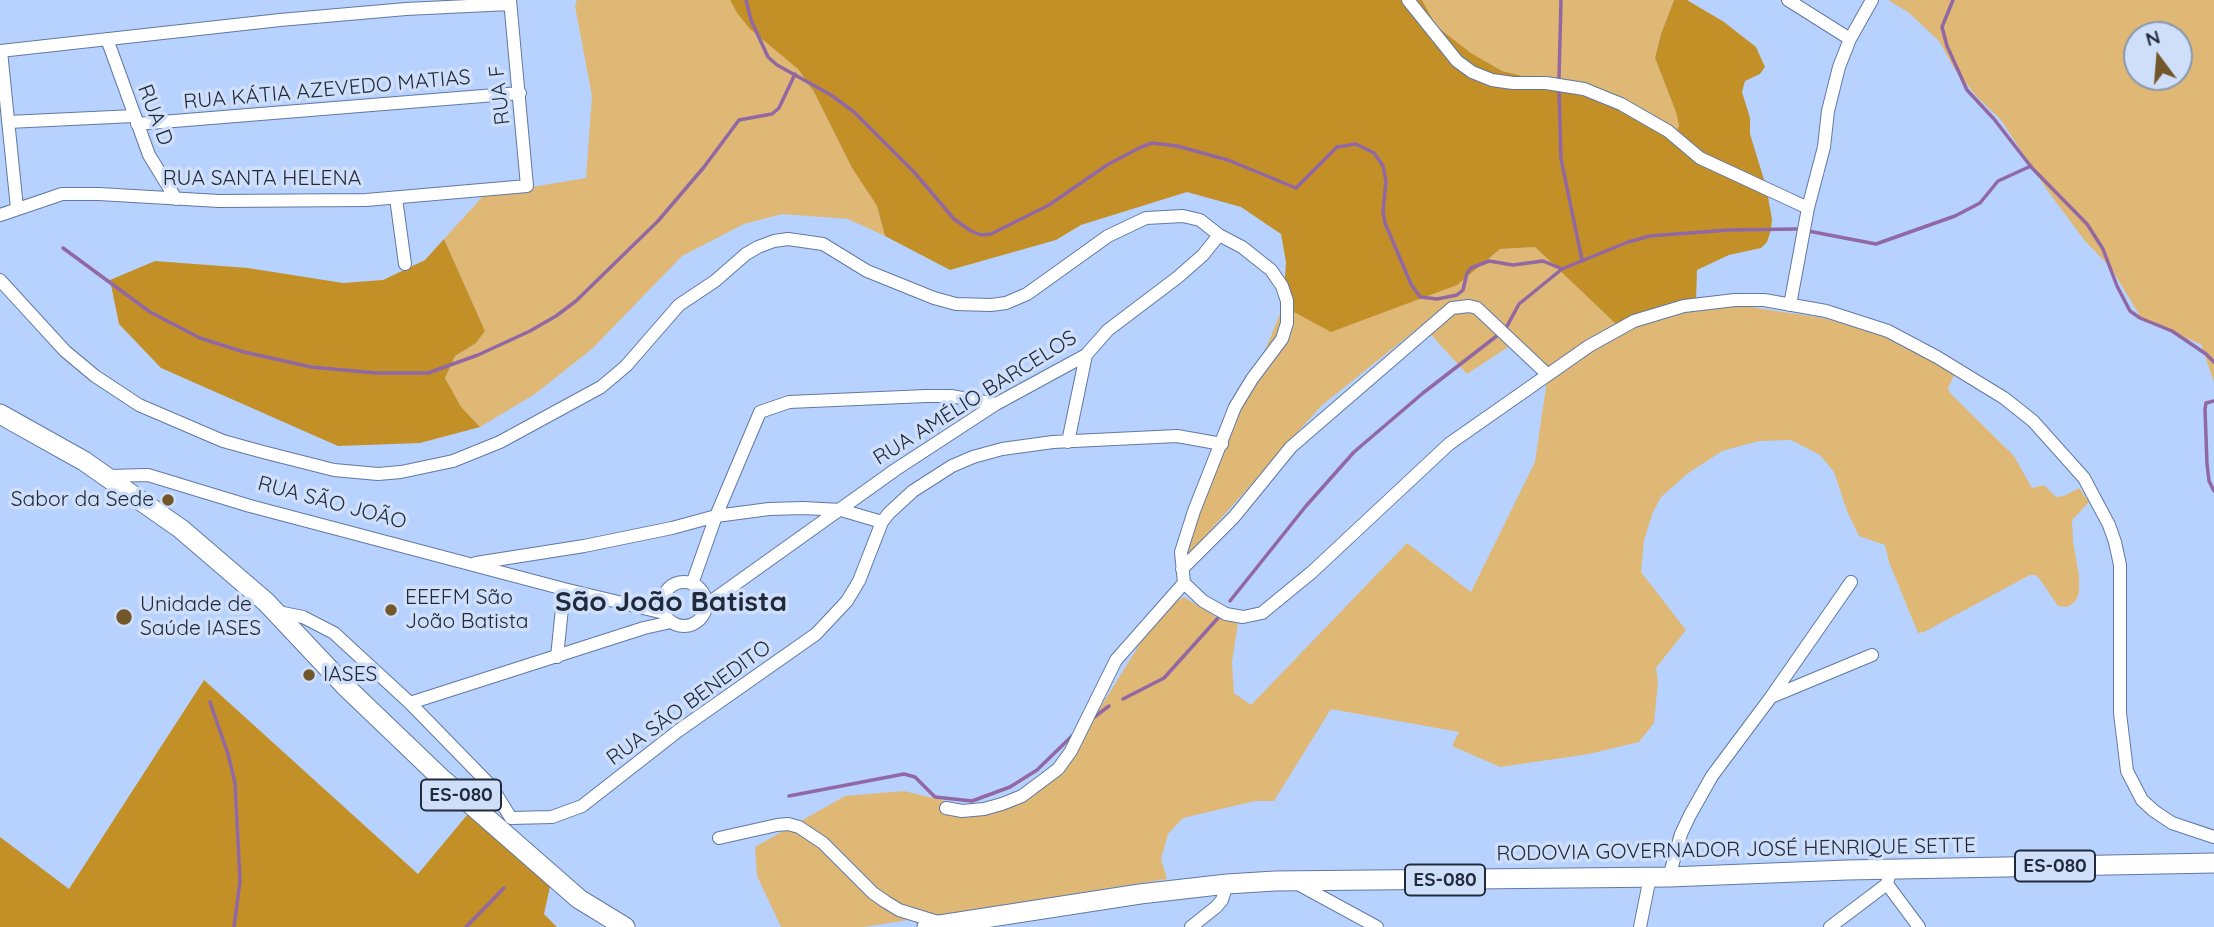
<!DOCTYPE html>
<meta charset="utf-8">
<style>
body{margin:0}
#map{position:relative;width:2214px;height:927px;overflow:hidden;background:#b7d2fe;font-family:Quicksand,sans-serif}
canvas{display:block}
.north{position:absolute;left:2123px;top:21px;width:70px;height:70px;box-sizing:border-box;background:#cfdffa;border:2px solid #8997ae;border-radius:50%;rotate:344deg;font-size:19px;font-weight:700;line-height:28px;text-align:center;color:#202a3b}
.north::after{content:'';display:block;margin:auto;width:24px;height:32px;background:#715729;clip-path:polygon(50% 0,100% 100%,50% 72%,0 100%)}
</style>
<div id="map">
<canvas width="2214" height="927"></canvas>
<div class="north">N</div>
</div>
<script>
const g = document.querySelector('canvas').getContext('2d');
g.lineJoin = 'round';
function fillPath(path, color) {
  g.fillStyle = color;
  g.fill(path, 'evenodd');
}
function toPath(rows) {
  const path = new Path2D();
  for (const r of rows) {
    if (r.length === 3) {
      path.moveTo(r[0] + r[2], r[1]);
      path.arc(r[0], r[1], r[2], 0, 2 * Math.PI);
      continue;
    }
    path.moveTo(r[0], r[1]);
    for (let i = 2; i < r.length; i += 2) path.lineTo(r[i], r[i + 1]);
  }
  return path;
}
function stroke(path, color, width, dash) {
  g.strokeStyle = color;
  g.lineWidth = width;
  g.lineCap = dash ? 'butt' : 'round';
  g.setLineDash(dash || []);
  g.stroke(path);
}
function drawText(font, color, halo, rows, align = 'center') {
  g.font = font + ' Quicksand,sans-serif';
  g.lineWidth = 7;
  g.setLineDash([]);
  g.textBaseline = 'middle';
  g.strokeStyle = halo;
  g.fillStyle = color;
  for (const [text, x, y, turn = 0] of rows) {
    g.save();
    g.translate(x, y);
    g.rotate((+turn || 0) * Math.PI / 180);
    g.textAlign = isNaN(turn) ? turn : align;
    if (halo) g.strokeText(text, 0, 0);
    g.fillText(text, 0, 0);
    g.restore();
  }
}
fillPath(toPath([
 [577,0,730,0,737,13,798,69,814,92,852,168,877,206,885,236,848,219,782,214,744,224,682,256,593,348,535,394,480,427,461,408,445,378,455,356,476,343,485,331,444,239,484,195,586,178,592,96,575,6],
 [1422,0,1674,0,1661,34,1655,58,1676,112,1679,126,1673,138,1531,79,1502,71,1471,53,1435,26],
 [1888,0,2214,0,2214,382,2201,344,2143,321,2111,268,2085,241,2047,190,2001,120,1977,97,1954,68,1939,41,1908,12],
 [2137,35,2179,35,2179,77,2137,77],
 [1535,247,1617,325,1724,300,1756,308,1823,318,1889,337,1956,372,1948,388,1950,393,2014,456,2032,488,2044,485,2056,497,2064,496,2079,488,2089,502,2072,520,2073,541,2079,576,2079,593,2075,602,2067,607,2058,606,2039,578,2035,575,2030,575,1924,632,1918,633,1889,562,1885,545,1859,536,1847,511,1834,472,1820,455,1791,440,1759,441,1722,451,1687,474,1661,497,1653,512,1644,540,1641,572,1686,630,1656,668,1658,683,1654,723,1639,742,1589,754,1500,767,1452,746,1459,732,1331,709,1274,801,1255,801,1183,818,1168,834,1161,859,1167,879,864,927,781,927,757,876,755,847,845,796,904,791,970,807,1011,797,1062,769,1161,610,1184,597,1216,617,1238,622,1232,662,1234,693,1251,705,1407,543,1471,592,1535,462,1547,380,1519,340,1467,374,1422,325,1321,406,1185,559,1190,532,1283,307,1456,285,1500,249]
]), '#dfb875');
fillPath(toPath([
 [730,0,1422,0,1436,26,1471,53,1502,71,1607,97,1673,138,1679,126,1676,112,1655,58,1661,34,1674,0,1687,0,1724,22,1756,47,1765,67,1760,74,1745,81,1742,92,1750,118,1750,134,1766,186,1772,219,1771,230,1767,242,1761,248,1729,255,1697,270,1696,301,1617,325,1535,247,1500,249,1457,285,1331,332,1283,306,1286,262,1281,234,1241,207,1187,192,1081,225,1056,240,950,270,885,236,877,206,852,168,814,92,798,69,750,29,737,13],
 [444,239,485,331,476,343,455,356,445,378,461,407,480,427,420,443,338,446,161,368,119,324,110,280,155,261,248,268,343,283,383,280,425,260],
 [204,680,418,874,472,809,551,882,544,914,557,927,0,927,0,837,69,889]
]), '#c39028');
stroke(toPath([
 [746,0,751,20,768,57,777,65,831,95,854,112,914,172,954,219,971,231,981,235,991,234,1049,205,1107,165,1141,147,1152,143,1177,146,1228,160,1296,188,1337,147,1356,144,1374,153,1383,166,1386,181,1383,212,1385,223,1411,284,1420,297,1437,299,1457,295,1463,290,1467,273,1471,268,1489,261,1513,265,1543,261,1562,269],
 [1953,0,1942,27,1947,46,1967,90,1994,119,2032,168,2087,224,2103,249,2117,286,2130,311,2140,318,2172,331,2206,354,2214,362],
 [1559,79,1561,0],
 [1559,90,1561,159,1582,260],
 [1808,231,1876,244,1955,216,1980,203,1998,181,2031,166],
 [63,248,150,312,200,338,244,352,311,367,376,373,428,373,478,355,530,331,556,316,576,301,658,221,704,167,739,120,772,114,779,108,795,74],
 [1506,328,1519,304,1562,269,1628,242,1650,236,1728,230,1796,229],
 [2214,401,2206,403,2205,409,2207,464,2209,481,2214,491],
 [1230,601,1306,506,1354,452,1423,393,1498,335],
 [1123,699,1164,678,1218,618],
 [210,702,228,754,235,783,240,881,234,927],
 [1093,718,1109,706],
 [789,796,904,774,915,777,935,797,972,801,1010,787,1037,770,1073,735],
 [466,927,504,888]
]), '#9168a3', 3.5);
const street = toPath([
 [1408,0,1457,61,1472,72,1492,80,1513,83,1546,83,1584,89,1621,104,1668,131,1700,158,1808,208],
 [1788,0,1850,39],
 [107,39,149,155,176,199],
 [0,51,280,20,406,9,510,4],
 [1,51,17,208],
 [8,122,134,116],
 [137,124,520,93],
 [396,198,405,264],
 [0,215,62,194,99,194,219,201,366,200,527,186,510,0],
 [0,280,65,351,95,376,139,405,223,441,263,452,334,470,378,474,401,472,453,461,500,442,601,387,626,366,679,305,715,281,746,254,758,247,774,241,788,239,823,244,867,271,934,298,956,304,991,305,1006,303,1027,294,1108,236,1146,218,1183,216,1200,220,1219,235,1242,247,1271,270,1282,286,1287,301,1287,323,1282,339,1252,379,1235,407,1194,511,1181,552,1184,583],
 [1790,305,1808,208,1824,147,1828,111,1839,67,1850,39,1872,0],
 [1068,442,1086,355],
 [108,476,148,475,250,506,564,589,664,613],
 [476,563,584,546,672,528,716,516,769,509,803,508,841,510,882,522],
 [1182,569,1234,517,1291,447,1452,308,1469,306,1477,308,1548,375],
 [684,604,22],
 [1184,583,1203,601,1226,614,1243,617,1262,613,1312,572,1449,444,1589,346,1634,321,1684,306,1735,300,1764,300,1826,311,1888,331,1937,357,2004,398,2033,421,2084,478,2109,525,2115,542,2120,565,2120,713,2127,771,2142,800,2154,811,2172,823,2214,837],
 [692,584,716,516,760,412,789,402,926,396,951,396,996,404],
 [706,605,895,470,996,404,1086,355,1108,330,1178,277,1203,255,1219,235],
 [278,612,303,617,334,633,410,703,491,786,511,818],
 [557,657,564,589],
 [1771,697,1851,582],
 [410,703,644,628,671,622],
 [946,808,962,811,984,809,1002,804,1022,796,1058,769,1071,751,1116,660,1184,583],
 [511,818,552,817,582,806,678,731,816,634,847,601,859,581,882,522,889,513,913,491,952,466,973,457,1002,449,1053,442,1177,436,1222,444],
 [719,838,777,825,788,824,799,827,823,843,873,893,886,902,899,910,941,923],
 [1669,877,1681,834,1690,815,1712,776,1771,697,1872,655],
 [1298,884,1377,927],
 [1887,884,1919,927],
 [1191,927,1216,907,1222,900,1227,884],
 [1640,927,1650,877],
 [1830,927,1887,884,1891,869]
]);
const primary = toPath([
 [0,414,84,461,181,529,266,602,347,688,442,779,579,899,625,927],
 [927,927,1140,894,1227,884,1275,881,1669,877,1847,870,2214,863]
]);
stroke(street, '#6179a1', 14);
stroke(primary, '#6179a1', 21);
stroke(street, '#fff', 12);
stroke(primary, '#fff', 19);
for (const [x, y, r, color] of [
 [168,500,7,"#715729"],
 [391,610,7,"#715729"],
 [124,617,9,"#715729"],
 [309,675,7,"#715729"]
]) {
  const dot = new Path2D();
  dot.arc(x, y, r, 0, 2 * Math.PI);
  g.fillStyle = color;
  g.fill(dot);
  stroke(dot, '#cfdffa', 2.5);
}
for (const [x, y, w] of [
 [461,795,80],
 [2055,866,80],
 [1445,880,80]
]) {
  const box = new Path2D();
  box.roundRect(x - w / 2, y - 15.5, w, 31, 5);
  g.fillStyle = '#cfdffa';
  g.fill(box);
  stroke(box, '#202a3b', 2);
}
drawText('bold 19px', '#202a3b', null, [
 ["ES-080",461,795],
 ["ES-080",2055,866],
 ["ES-080",1445,880]
]);
drawText('21px', '#202a3b', '#cfdffa', [
 ["RUA KÁTIA AZEVEDO MATIAS",327,90,-5],
 ["RUA F",500,95,-96],
 ["RUA D",155,115,69],
 ["RUA SANTA HELENA",262,179],
 ["RUA AMÉLIO BARCELOS",975,398,-32],
 ["RUA SÃO JOÃO",332,503,15],
 ["RUA SÃO BENEDITO",689,703,-36],
 ["RODOVIA GOVERNADOR JOSÉ HENRIQUE SETTE",1736,850,-1]
]);
drawText('21px', '#202a3b', '#cfdffa', [
 ["Sabor da Sede",154,500,"right"],
 ["EEEFM São",405,598],
 ["João Batista",405,622],
 ["Unidade de",140,605],
 ["Saúde IASES",140,629],
 ["IASES",323,675]
], 'left');
drawText('bold 28px', '#202a3b', '#cfdffa', [
 ["São João Batista",671,603]
]);
</script>
